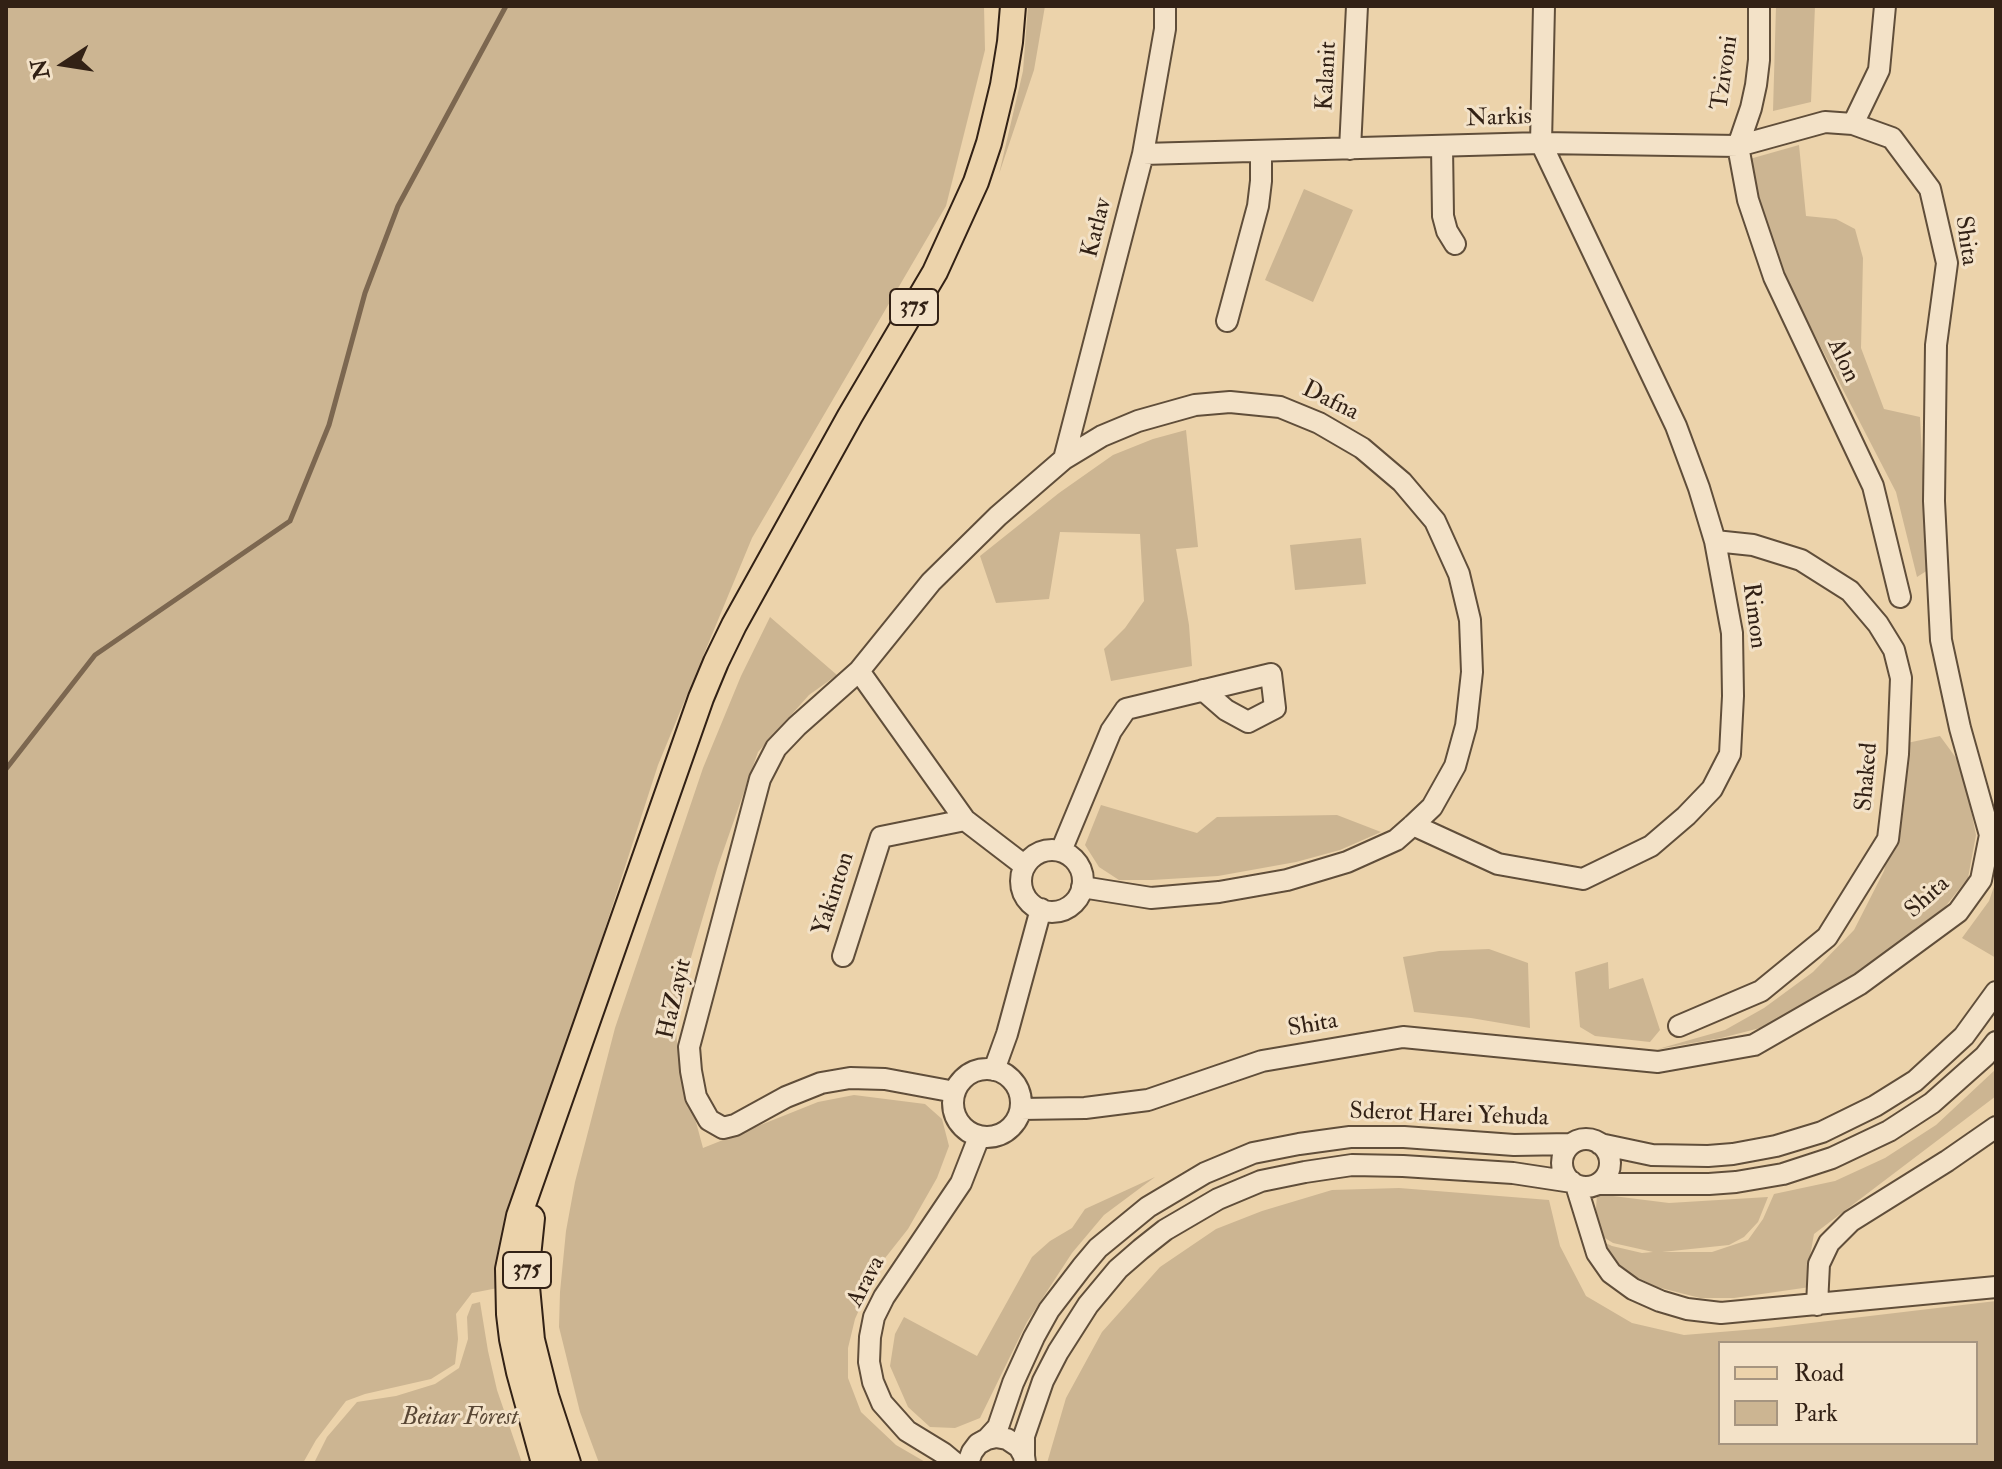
<!DOCTYPE html>
<style>
body{margin:0}
#map{position:relative;width:2002px;height:1469px;overflow:hidden;background:#ecd3ab;font-family:"IM FELL Double Pica",serif}
canvas{display:block}
.frame{position:absolute;inset:0;border:8px solid #322115;pointer-events:none}
.legend{position:absolute;left:1718px;top:1341px;width:260px;height:104px;box-sizing:border-box;background:#f3e2c8;border:2px solid #a69580;margin:0;padding:10px 14px;list-style:none;font-size:24px;color:#322115}
.legend li{display:flex;align-items:center;gap:16px;height:40px}
.legend b{width:40px;border:2px solid #a69580}
.north{position:absolute;left:24px;top:24px;width:80px;height:80px;-webkit-text-stroke:6px #f3e2c8;paint-order:stroke;rotate:258deg;font-size:22px;font-weight:700;line-height:32px;text-align:center;color:#322115}
.north::after{content:'';display:block;margin:auto;width:28px;height:36px;background:#322115;clip-path:polygon(50% 0,100% 100%,50% 72%,0 100%)}
</style>
<div id="map">
<canvas width="2002" height="1469"></canvas>
<div class="frame"></div>
<ul class="legend">
<li><b style="height:10px;background:#ecd3ab"></b>Road</li>
<li><b style="height:22px;background:#ccb592"></b>Park</li>
</ul>
<div class="north">N</div>
</div>
<script>
const g = document.querySelector('canvas').getContext('2d');
g.lineJoin = 'round';
function fillPath(path, color) {
  g.fillStyle = color;
  g.fill(path, 'evenodd');
}
function toPath(rows) {
  const path = new Path2D();
  for (const r of rows) {
    if (r.length === 3) {
      path.moveTo(r[0] + r[2], r[1]);
      path.arc(r[0], r[1], r[2], 0, 2 * Math.PI);
      continue;
    }
    path.moveTo(r[0], r[1]);
    for (let i = 2; i < r.length; i += 2) path.lineTo(r[i], r[i + 1]);
  }
  return path;
}
function stroke(path, color, width, dash) {
  g.strokeStyle = color;
  g.lineWidth = width;
  g.lineCap = dash ? 'butt' : 'round';
  g.setLineDash(dash || []);
  g.stroke(path);
}
function drawText(font, color, halo, rows, align = 'center') {
  g.font = font + ' "IM FELL Double Pica",serif';
  g.lineWidth = 6;
  g.setLineDash([]);
  g.textBaseline = 'middle';
  g.strokeStyle = halo;
  g.fillStyle = color;
  for (const [text, x, y, turn = 0] of rows) {
    g.save();
    g.translate(x, y);
    g.rotate((+turn || 0) * Math.PI / 180);
    g.textAlign = isNaN(turn) ? turn : align;
    if (halo) g.strokeText(text, 0, 0);
    g.fillText(text, 0, 0);
    g.restore();
  }
}
fillPath(toPath([
 [6,6,984,6,985,50,946,206,752,538,658,765,533,1151,503,1287,472,1293,456,1314,458,1339,455,1364,431,1379,365,1394,346,1401,316,1440,303,1463,6,1463],
 [1028,6,1045,6,1034,70,999,174,1023,71],
 [1776,6,1815,6,1811,102,1773,111],
 [1799,145,1806,216,1836,219,1855,229,1863,258,1861,348,1884,409,1920,417,1928,570,1917,577,1896,492,1794,295,1773,244,1746,160],
 [1304,189,1353,210,1313,302,1265,280],
 [1186,430,1198,547,1176,549,1189,625,1192,666,1111,681,1104,649,1125,628,1144,601,1140,534,1060,532,1049,599,996,603,980,556,1059,493,1113,455,1153,439],
 [1361,538,1366,584,1295,590,1290,545],
 [770,617,837,675,809,695,758,752,718,866,674,1015,679,1059,703,1148,818,1102,854,1095,925,1104,942,1119,949,1146,937,1178,908,1229,878,1267,855,1319,848,1348,848,1378,861,1412,896,1445,927,1463,599,1463,580,1412,559,1327,560,1292,566,1231,575,1182,615,1028,703,768,741,676],
 [1940,736,1962,766,1976,835,1968,878,1945,907,1810,1007,1772,1025,1721,1038,1658,1049,1725,1030,1764,1008,1813,972,1854,930,1884,871,1903,792,1907,743],
 [1101,805,1197,833,1217,817,1337,815,1381,832,1340,850,1296,862,1218,876,1152,880,1119,880,1099,867,1085,845],
 [1996,881,1996,958,1962,938,1989,901],
 [1489,949,1528,963,1530,1028,1471,1018,1414,1012,1403,957,1439,951],
 [1608,962,1609,989,1643,978,1660,1030,1650,1042,1595,1036,1580,1027,1575,972],
 [1996,1069,1996,1096,1814,1234,1807,1273,1810,1287,1734,1298,1700,1298,1657,1287,1625,1272,1597,1239,1612,1246,1642,1253,1653,1252,1613,1243,1600,1235,1595,1223,1597,1194,1669,1203,1768,1197,1758,1222,1744,1237,1729,1245,1662,1252,1712,1252,1748,1240,1763,1219,1774,1194,1835,1181,1885,1158,1936,1125],
 [1155,1177,1104,1215,1072,1253,1027,1322,980,1418,955,1428,930,1427,908,1407,890,1366,895,1334,904,1317,977,1356,1032,1257,1050,1241,1072,1228,1085,1209],
 [1399,1188,1549,1200,1560,1246,1586,1296,1632,1323,1684,1335,1769,1328,1996,1301,1996,1463,1047,1463,1066,1398,1102,1332,1160,1267,1216,1229,1262,1211,1332,1190],
 [1720,1343,1976,1343,1976,1443,1720,1443],
 [480,1302,488,1351,497,1390,522,1463,314,1463,327,1437,357,1402,396,1396,435,1384,459,1368,468,1339,467,1317,472,1304]
]), '#ccb592');
stroke(toPath([
 [6,769,95,655,290,521,329,425,365,293,398,206,506,6]
]), '#7c6750', 5);
const minor = toPath([
 [1759,6,1759,60,1756,85,1751,108,1738,146,1748,200,1774,277,1873,486,1900,597],
 [1853,124,1879,70,1885,6],
 [1442,146,1443,216,1447,231,1455,244],
 [1350,149,1357,6],
 [1227,321,1258,206,1261,181,1261,151],
 [1064,459,1143,154,1165,29,1165,6],
 [859,671,797,726,776,748,760,779,689,1047,691,1071,696,1097,709,1120,723,1128,735,1125,786,1097,821,1083,850,1078,885,1079,955,1092],
 [1413,825,1498,864,1583,879,1651,846,1686,816,1712,789,1730,754,1733,696,1732,633,1715,541,1699,488,1676,426,1541,143,1544,6],
 [1052,881,31],
 [1061,851,1111,731,1126,709,1271,674,1275,708,1248,722,1226,710,1203,690],
 [1025,866,965,820,859,671,931,582,998,516,1064,459,1102,436,1138,421,1195,405,1230,402,1280,407,1319,423,1362,448,1402,482,1435,521,1459,574,1470,620,1472,672,1466,726,1455,766,1432,807,1413,825,1396,840,1347,862,1287,880,1219,892,1151,898,1082,887],
 [843,956,881,837,965,820],
 [1679,1026,1761,991,1827,937,1888,839,1898,754,1901,678,1894,650,1878,624,1850,591,1801,560,1753,545,1715,541],
 [987,1103,34],
 [994,1070,1007,1034,1041,909],
 [1021,1109,1085,1108,1148,1100,1262,1061,1403,1037,1658,1062,1754,1045,1860,984,1958,912,1981,880,1990,835,1960,728,1941,640,1934,501,1936,345,1947,263,1930,189,1892,138,1853,124,1825,122,1738,146,1541,143,1143,154],
 [1586,1163,24],
 [1600,1144,1652,1155,1708,1156,1733,1154,1776,1146,1822,1132,1875,1106,1915,1081,1964,1036,1996,992],
 [1599,1184,1709,1184,1736,1182,1783,1174,1832,1158,1889,1131,1932,1103,1985,1056,1996,1042],
 [1576,1185,1597,1253,1611,1273,1633,1289,1660,1301,1687,1309,1721,1313,1996,1287],
 [1817,1305,1819,1264,1829,1243,1851,1221,1947,1161,1996,1127],
 [987,1439,998,1427,1013,1383,1034,1337,1049,1310,1082,1267,1098,1248,1148,1207,1205,1173,1253,1153,1299,1144,1350,1137,1404,1137,1514,1145,1571,1144],
 [1024,1456,1024,1436,1043,1381,1058,1352,1088,1305,1118,1269,1141,1249,1165,1230,1218,1199,1261,1181,1305,1172,1352,1165,1403,1166,1513,1173,1572,1182],
 [955,1463,943,1453,907,1431,882,1403,873,1382,869,1362,870,1337,874,1317,884,1297,961,1183,979,1137],
 [968,1463,972,1452,978,1444,987,1439,996,1437,1007,1439,1019,1447,1024,1456,1025,1463]
]);
const major = toPath([
 [532,1218,526,1276,532,1340,546,1396,568,1463],
 [544,1463,519,1372,512,1339,509,1314,508,1269,519,1216,701,698,716,662,734,625,850,416,935,272,976,182,989,143,1003,85,1010,42,1013,6]
]);
stroke(minor, '#604e3a', 24);
stroke(major, '#322115', 28);
stroke(minor, '#f3e2c8', 20);
stroke(major, '#ecd3ab', 24);
for (const [x, y, w] of [
 [914,307,48],
 [527,1270,48]
]) {
  const box = new Path2D();
  box.roundRect(x - w / 2, y - 18, w, 36, 6);
  g.fillStyle = '#f3e2c8';
  g.fill(box);
  stroke(box, '#322115', 2);
}
drawText('bold 22px', '#322115', null, [
 ["375",914,307],
 ["375",527,1270]
]);
drawText('24px', '#322115', '#f3e2c8', [
 ["Tzivoni",1726,73,-82],
 ["Kalanit",1328,76,-87],
 ["Narkis",1499,119,-2],
 ["Katlav",1098,228,-76],
 ["Shita",1965,241,82],
 ["Alon",1842,361,65],
 ["Dafna",1330,402,26],
 ["Rimon",1753,616,83],
 ["Shaked",1868,777,-85],
 ["Yakinton",835,894,-72],
 ["Shita",1928,898,-42],
 ["HaZayit",676,999,-77],
 ["Shita",1313,1026,-10],
 ["Sderot Harei Yehuda",1449,1116,2],
 ["Arava",867,1282,-62]
]);
drawText('italic 24px', '#584634', '#f3e2c8', [
 ["Beitar Forest",460,1419]
]);
</script>
